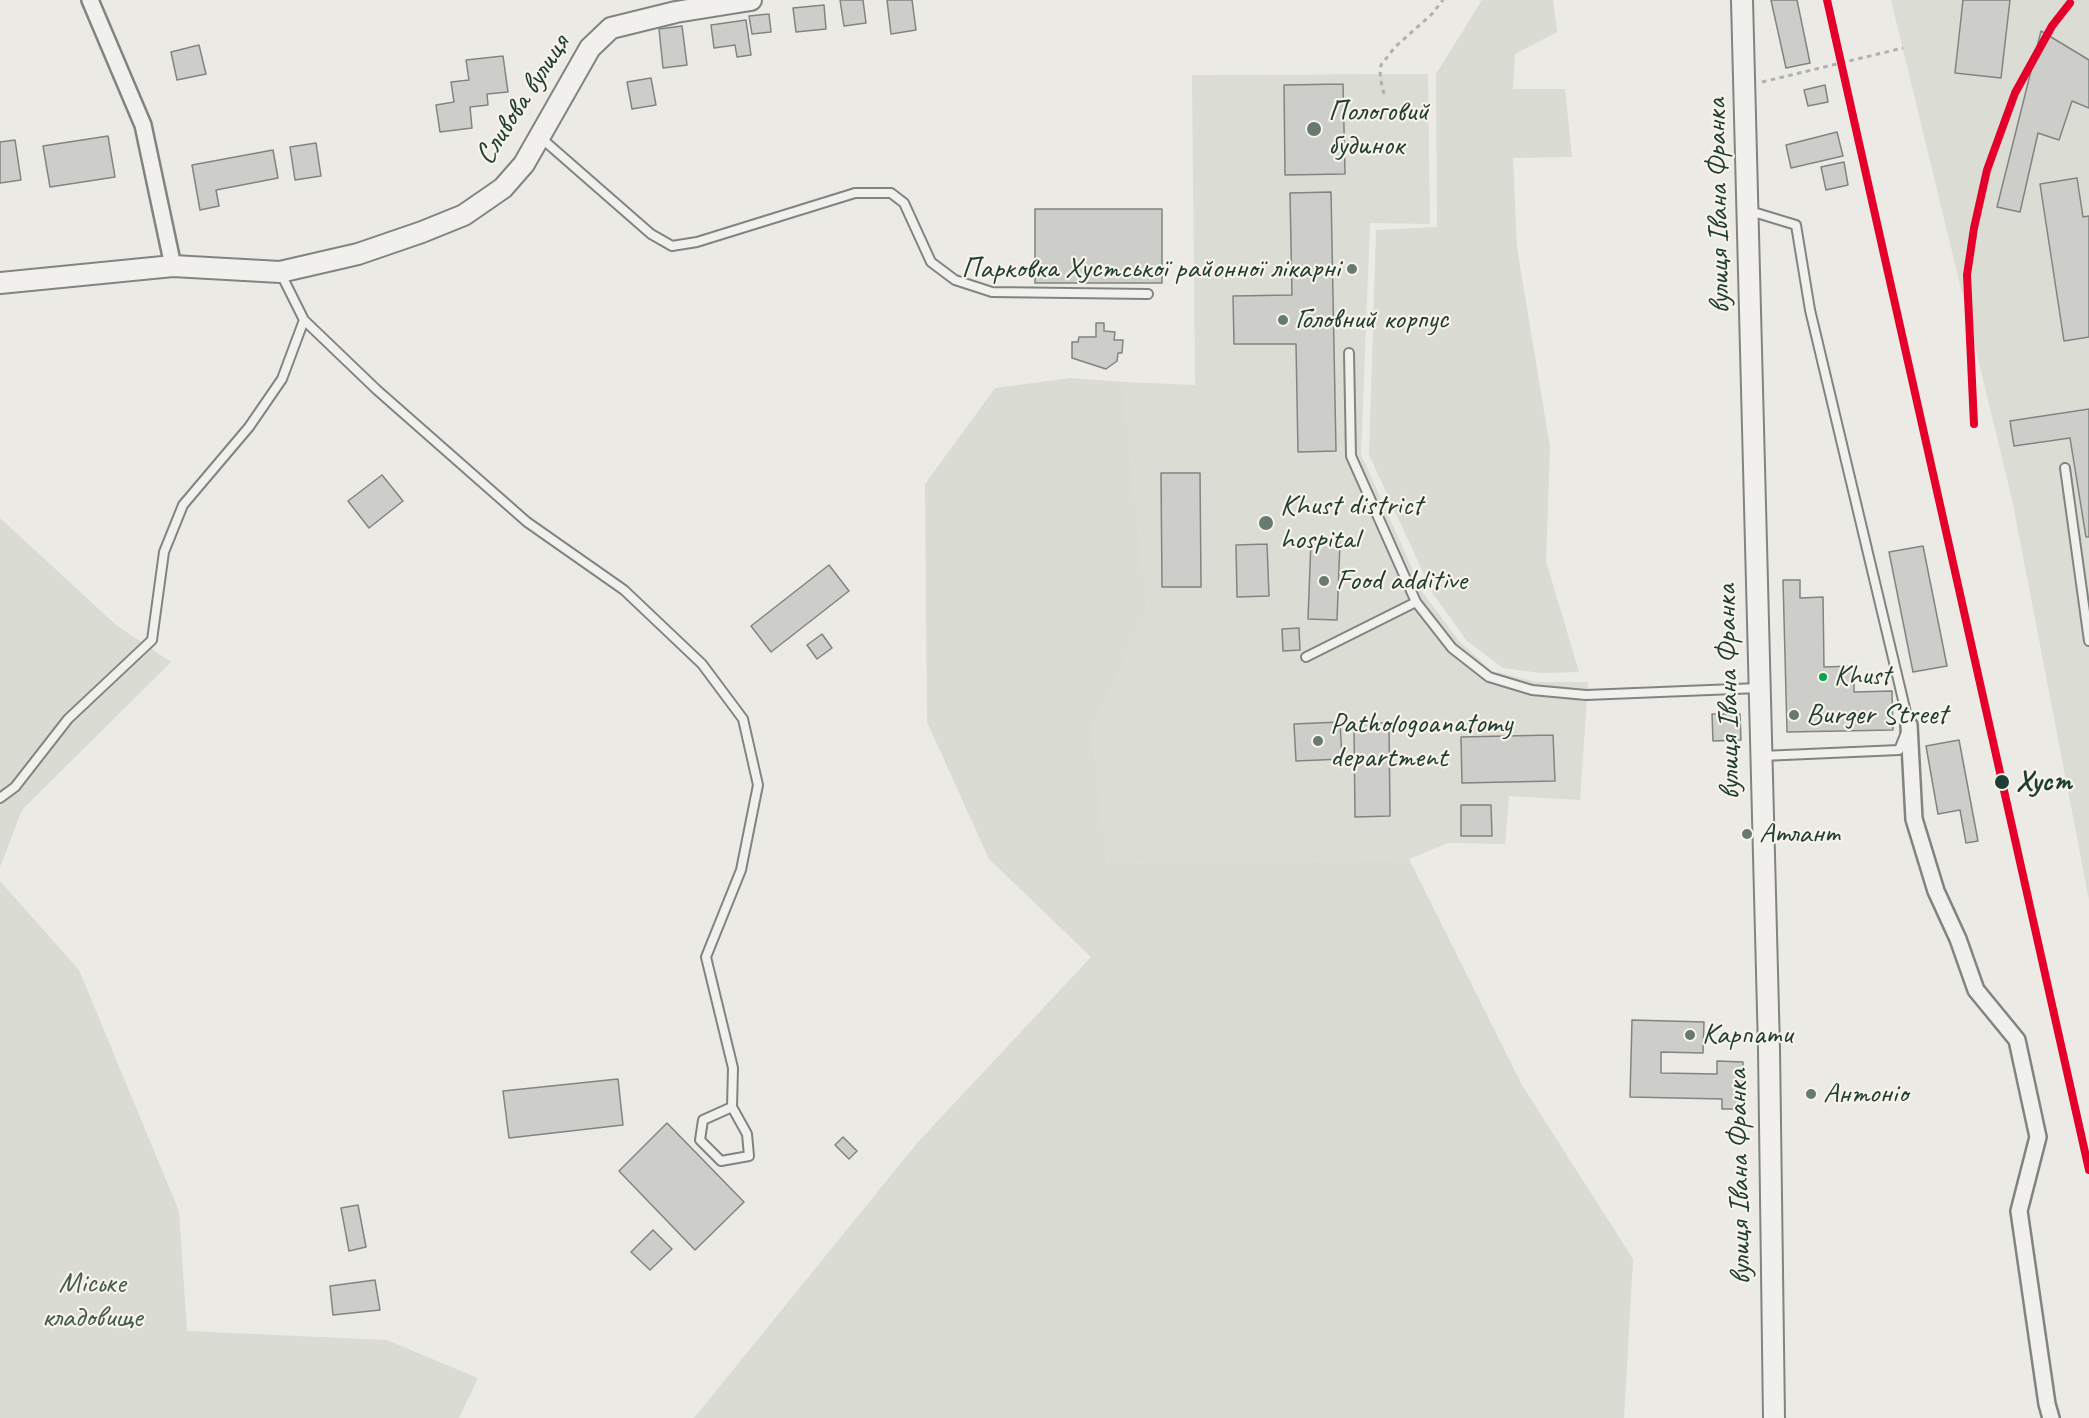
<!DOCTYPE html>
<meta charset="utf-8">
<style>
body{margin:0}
canvas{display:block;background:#ebeae4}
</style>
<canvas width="2089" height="1418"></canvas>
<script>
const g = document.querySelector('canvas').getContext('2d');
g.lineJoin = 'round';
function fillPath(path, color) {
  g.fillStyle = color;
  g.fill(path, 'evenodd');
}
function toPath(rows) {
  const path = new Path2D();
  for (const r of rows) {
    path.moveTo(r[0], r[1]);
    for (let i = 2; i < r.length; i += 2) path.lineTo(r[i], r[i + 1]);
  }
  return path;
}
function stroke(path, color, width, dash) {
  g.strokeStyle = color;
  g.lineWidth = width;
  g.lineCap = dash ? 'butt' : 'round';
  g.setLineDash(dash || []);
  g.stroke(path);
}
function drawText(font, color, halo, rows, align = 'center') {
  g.font = font + ' Caveat,sans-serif';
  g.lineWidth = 4.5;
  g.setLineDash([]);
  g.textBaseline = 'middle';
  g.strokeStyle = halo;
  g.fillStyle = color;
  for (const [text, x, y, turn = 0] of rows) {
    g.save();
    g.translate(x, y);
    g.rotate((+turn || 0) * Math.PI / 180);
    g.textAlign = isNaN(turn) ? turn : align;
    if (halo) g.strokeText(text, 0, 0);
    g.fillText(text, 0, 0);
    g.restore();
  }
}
fillPath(toPath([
 [1891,0,2089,0,2089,900,2012,499],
 [1428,74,1430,224,1370,223,1361,454,1423,593,1459,641,1492,671,1537,682,1588,682,1580,800,1509,796,1505,844,1448,843,1409,859,1108,864,1092,728,1148,611,1123,382,1195,385,1192,75]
]), '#dbdcd3');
fillPath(toPath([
 [1482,0,1553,0,1557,32,1515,54,1513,89,1565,89,1572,157,1513,158,1517,248,1550,447,1546,561,1579,672,1541,673,1503,668,1467,641,1433,594,1369,455,1376,230,1437,227,1436,74],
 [1071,378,1123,382,1148,611,1092,728,1108,864,1409,859,1522,1085,1633,1259,1624,1418,694,1418,918,1142,1091,957,989,859,927,722,925,484,995,388],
 [0,518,116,625,171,662,22,810,0,867],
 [0,881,79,970,179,1211,187,1331,387,1340,478,1378,459,1418,0,1418]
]), '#dadbd2');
const building = toPath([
 [840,0,863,0,866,23,844,26,840,0],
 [887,0,912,0,916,30,891,34,887,0],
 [1771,0,1797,0,1810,63,1786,68,1771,0],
 [1963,0,2010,0,2001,78,1955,73,1963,0],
 [824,5,826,29,796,32,793,8,824,5],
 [769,14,771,32,752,34,749,16,769,14],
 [746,20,751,55,737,57,735,45,714,48,711,25,746,20],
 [682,26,687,65,663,68,659,29,682,26],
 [2041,31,2089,60,2089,108,2072,101,2059,140,2038,133,2020,212,1997,207,2041,31],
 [199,45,206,74,177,80,171,52,199,45],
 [503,56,508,92,487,94,488,105,470,107,472,128,440,132,436,105,454,102,451,82,469,80,466,60,503,56],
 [651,78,656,105,632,109,627,82,651,78],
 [1343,84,1345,174,1285,175,1284,85,1343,84],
 [1825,85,1828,102,1808,106,1804,90,1825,85],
 [1837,132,1843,156,1791,168,1786,145,1837,132],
 [108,136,115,177,50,187,43,146,108,136],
 [15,140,21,180,0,183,0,142,15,140],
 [316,143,321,176,295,180,290,147,316,143],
 [273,150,278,178,216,190,219,206,200,210,192,165,273,150],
 [1844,162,1848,185,1826,190,1821,167,1844,162],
 [2077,178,2083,217,2089,216,2089,337,2064,341,2040,184,2077,178],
 [1331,192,1336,451,1298,452,1296,344,1234,344,1233,296,1292,295,1290,193,1331,192],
 [1035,209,1162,209,1162,283,1035,283,1035,209],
 [1096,323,1104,323,1104,331,1115,332,1114,340,1123,340,1122,353,1118,353,1117,361,1106,369,1072,358,1072,342,1078,342,1079,337,1096,337,1096,323],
 [2089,409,2089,537,2086,537,2070,438,2014,446,2010,421,2089,409],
 [1161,473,1200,473,1201,587,1162,587,1161,473],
 [382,475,403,501,369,528,348,501,382,475],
 [1311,541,1340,542,1337,620,1308,619,1311,541],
 [1267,544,1269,596,1237,597,1236,545,1267,544],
 [1923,546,1947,666,1913,672,1889,552,1923,546],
 [829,565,849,591,771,652,751,626,829,565],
 [1783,580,1800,580,1800,598,1823,597,1824,667,1854,666,1854,692,1892,691,1893,730,1787,732,1783,580],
 [1299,628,1300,650,1283,651,1282,629,1299,628],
 [822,634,832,648,817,659,807,645,822,634],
 [1712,714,1740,714,1741,740,1713,741,1712,714],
 [1340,722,1342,759,1296,761,1294,724,1340,722],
 [1354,723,1389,723,1390,816,1355,817,1354,723],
 [1553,735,1555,781,1462,783,1461,737,1553,735],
 [1959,740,1978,841,1966,843,1960,810,1938,814,1926,746,1959,740],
 [1461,805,1491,805,1492,836,1461,836,1461,805],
 [1632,1020,1704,1022,1703,1053,1661,1052,1661,1073,1717,1074,1717,1061,1743,1062,1742,1109,1722,1109,1722,1099,1630,1097,1632,1020],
 [618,1079,623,1125,509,1138,503,1091,618,1079],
 [667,1123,744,1202,695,1250,619,1171,667,1123],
 [843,1137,857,1151,849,1159,835,1145,843,1137],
 [358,1205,366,1247,349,1251,341,1208,358,1205],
 [653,1230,672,1249,650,1270,631,1252,653,1230],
 [375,1280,380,1310,333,1315,330,1286,375,1280]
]);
fillPath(building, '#cdceca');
stroke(building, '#808581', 1.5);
const lane = toPath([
 [540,137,651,234,672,246,697,242,855,193,891,193,904,203,931,262,955,280,992,292,1148,294],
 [1750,211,1796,225,1810,310,1909,725,1899,750,1762,756],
 [281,274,304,320,377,390,527,522,624,590,702,664,743,719,758,785,741,870,706,957,733,1068,732,1107,703,1120,700,1140,721,1161,749,1156,747,1134,732,1107],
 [1349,353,1351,456,1416,602,1452,648,1489,677,1532,690,1586,695,1759,688],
 [2065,468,2089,641],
 [1306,657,1416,602],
 [0,798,15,787,68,719,152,640,164,552,183,505,249,427,282,379,304,320]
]);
const street = toPath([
 [90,0,143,125,173,266],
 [1909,725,1914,819,1936,891,1958,939,1976,990,2017,1040,2038,1137,2019,1211,2047,1404,2051,1418]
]);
const secondary = toPath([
 [1742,0,1769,1049,1774,1418],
 [0,283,173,266,280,272,358,254,422,232,464,215,503,188,524,164,590,48,611,28,676,12,751,0]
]);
stroke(lane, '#808581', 12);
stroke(street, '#808581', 20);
stroke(secondary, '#808581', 24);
stroke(toPath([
 [1762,82,1903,48],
 [1384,94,1380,77,1381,65,1395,47,1432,14,1443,0]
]), '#afb1ad', 3, [4.5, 4.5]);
stroke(lane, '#f1f0ec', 8);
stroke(street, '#f1f0ec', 15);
stroke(secondary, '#f1f0ec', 20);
stroke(toPath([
 [1827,0,2089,1170],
 [1974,424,1967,275,1974,228,1987,170,2015,93,2052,26,2070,3]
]), '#e4002b', 8);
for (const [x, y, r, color] of [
 [1314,129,8,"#667a72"],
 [1352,269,6,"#667a72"],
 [1283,320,6,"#667a72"],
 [1266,523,8,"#667a72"],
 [1324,581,6,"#667a72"],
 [1823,677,5,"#00a651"],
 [1794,715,6,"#667a72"],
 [1318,741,6,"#667a72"],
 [2002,782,8,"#1f3d34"],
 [1747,834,6,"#667a72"],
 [1690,1035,6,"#667a72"],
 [1811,1094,6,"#667a72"]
]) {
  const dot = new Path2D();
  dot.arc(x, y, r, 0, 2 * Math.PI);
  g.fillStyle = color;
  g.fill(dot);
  stroke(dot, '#f7f3e8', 2);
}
drawText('28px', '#1f3d34', '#f7f3e8', [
 ["Khust",1834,677]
], 'left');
drawText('30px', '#1f3d34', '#f7f3e8', [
 ["Сливова вулиця",523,100,-57],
 ["вулиця Івана Франка",1719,206,-91],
 ["вулиця Івана Франка",1729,692,-91],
 ["вулиця Івана Франка",1740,1177,-91]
]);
drawText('30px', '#1f3d34', '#f7f3e8', [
 ["Пологовий",1328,112],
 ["будинок",1328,146],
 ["Парковка Хустської районної лікарні",1340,269,"right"],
 ["Головний корпус",1295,320],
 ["Khust district",1280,506],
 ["hospital",1280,540],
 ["Food additive",1336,581],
 ["Burger Street",1806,715],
 ["Pathologoanatomy",1330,724],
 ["department",1330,758],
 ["Атлант",1759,834],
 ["Карпати",1702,1035],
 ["Антонio",1823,1094]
], 'left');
drawText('bold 30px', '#1f3d34', '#f7f3e8', [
 ["Хуст",2016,782]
], 'left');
drawText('30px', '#425a51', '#f7f3e8', [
 ["Міське",92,1284],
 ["кладовище",92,1318]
]);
</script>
